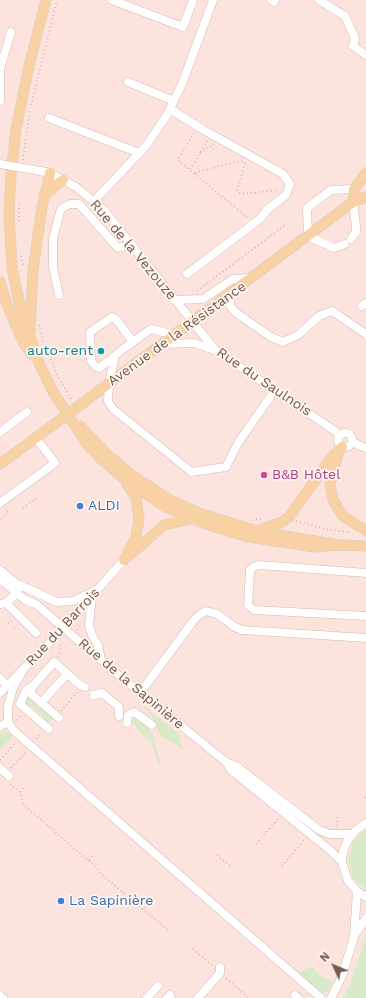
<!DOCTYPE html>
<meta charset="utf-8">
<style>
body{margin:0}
#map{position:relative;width:366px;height:998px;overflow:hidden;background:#fcf3e9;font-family:"Work Sans",sans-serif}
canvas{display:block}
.north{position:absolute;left:314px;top:946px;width:40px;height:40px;-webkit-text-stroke:3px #fff7ef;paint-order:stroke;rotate:314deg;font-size:11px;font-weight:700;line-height:16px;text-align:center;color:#76584d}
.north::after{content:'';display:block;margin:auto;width:14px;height:18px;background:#76584d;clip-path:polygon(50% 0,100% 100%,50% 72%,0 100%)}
</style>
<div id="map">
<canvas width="366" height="998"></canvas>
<div class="north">N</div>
</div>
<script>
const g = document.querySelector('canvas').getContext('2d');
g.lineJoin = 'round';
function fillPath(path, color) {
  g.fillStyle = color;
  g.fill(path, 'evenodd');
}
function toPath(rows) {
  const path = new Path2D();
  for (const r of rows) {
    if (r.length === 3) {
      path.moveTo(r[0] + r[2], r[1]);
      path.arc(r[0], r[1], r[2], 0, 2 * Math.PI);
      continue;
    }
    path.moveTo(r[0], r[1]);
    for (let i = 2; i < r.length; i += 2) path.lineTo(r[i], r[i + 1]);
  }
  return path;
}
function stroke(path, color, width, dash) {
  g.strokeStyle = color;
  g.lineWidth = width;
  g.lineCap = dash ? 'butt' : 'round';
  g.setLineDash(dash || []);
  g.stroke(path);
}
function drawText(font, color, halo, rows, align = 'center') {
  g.font = font + ' "Work Sans",sans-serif';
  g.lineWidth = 3.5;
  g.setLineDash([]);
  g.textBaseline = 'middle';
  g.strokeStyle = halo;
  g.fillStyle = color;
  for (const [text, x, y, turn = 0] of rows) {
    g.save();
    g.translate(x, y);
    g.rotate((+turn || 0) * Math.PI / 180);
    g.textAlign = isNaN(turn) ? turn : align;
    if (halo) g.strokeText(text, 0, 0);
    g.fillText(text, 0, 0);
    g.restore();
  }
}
fillPath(toPath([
 [0,0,366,0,366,935,350,984,343,998,0,998]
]), '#fce3dd');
fillPath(toPath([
 [28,696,53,718,50,722,48,721,46,723,43,719,45,717,31,705,29,707,23,702],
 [137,701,178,733,183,749,161,736,151,714],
 [135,716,139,717,152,733,161,767,157,761,151,741,139,732,132,721],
 [4,731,7,732,12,736,0,750,0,733],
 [366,829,366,890,353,878,348,860,353,842],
 [366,935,366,998,343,998,350,984],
 [312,966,320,976,332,981,331,985,326,993,321,992,299,973]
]), '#d8eac7');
const minor = toPath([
 [112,0,183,27,193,0],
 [271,0,274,2,275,0],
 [319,0,345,16,355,38,353,46,366,55],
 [128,82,174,101],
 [0,101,0,69,11,32],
 [170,109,202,129,283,174,290,184,286,195,267,210,261,218,187,274],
 [49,118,139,153],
 [40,171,50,173,76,187,104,210,215,350,341,435],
 [94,201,146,146,167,115,182,84,213,0],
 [351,239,356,232,356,226,353,202],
 [345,244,334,248,308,236,307,208,331,190,354,189],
 [230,294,230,306,235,312,271,337,283,342,298,335,319,316,332,311,366,334],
 [59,295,53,267,53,239,60,212,62,208,70,204,79,204,118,248,131,244],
 [175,300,203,299,233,279,252,278],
 [362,306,366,303],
 [175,335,151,329,119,352,115,356,109,384,108,401,113,409,189,470,191,472,226,467,238,443,275,390],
 [163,344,194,343,214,350],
 [115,356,99,368,96,367,91,361,90,332,112,317,116,319,133,342],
 [0,432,27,412],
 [345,440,7],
 [352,442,366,448],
 [0,503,55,463,36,438],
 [0,570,21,587],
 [366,573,259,565,253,567,250,570,248,605,254,610,366,616],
 [0,579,24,599,37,605,116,673,226,762,232,771,331,851,342,862],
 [18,584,57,602,73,601,94,591],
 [92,596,89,625,92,635,98,645,101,660],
 [6,603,36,633],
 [0,604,6,603,17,593],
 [23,670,13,688,8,707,8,722,13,730,321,998],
 [0,678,7,686],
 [33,686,30,693,59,718],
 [0,693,52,640,124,560],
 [140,693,194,620,199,615,206,611,217,614,235,627,242,630,366,638],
 [94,695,102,693,119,707,119,716],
 [41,703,67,674],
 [127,723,128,715,134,712,152,725],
 [0,726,8,722],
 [49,729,20,704,26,690,33,686,54,662,80,685,85,687],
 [226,762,236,766,319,830,330,834,351,834],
 [0,768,9,776],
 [366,823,356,830,348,840,343,851,342,862,348,881,357,891,366,897],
 [354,936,366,918],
 [0,995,3,998],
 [295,995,298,998],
 [147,998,158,986],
 [167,998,170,995,171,998],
 [198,998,220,973,220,967],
 [331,998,342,976,354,937,357,891]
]);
const major = toPath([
 [46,0,29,66,16,129,11,176,9,213,12,268,21,311,39,363,52,390,87,444,100,458,128,482,164,506,205,524,248,537,315,547,339,545],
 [44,195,63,180],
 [353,202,354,189,366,173],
 [0,282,8,307,23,342,32,354],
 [30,332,33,270,42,207,50,173],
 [100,390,353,202,366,197],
 [80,426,109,456,132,475,170,500,199,513,257,531,339,545,366,546],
 [338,454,330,484,333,500,343,516,366,531],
 [0,464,67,415],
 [259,530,282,522,290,516,331,458,342,447],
 [129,556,164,525,191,519],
 [124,560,136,537,139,519,136,498,127,484]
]);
stroke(minor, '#d0bcb1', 9);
stroke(major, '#d9d0cd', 11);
stroke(toPath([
 [31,105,57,0],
 [194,133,178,160,249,219],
 [200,153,214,144],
 [23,160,30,109],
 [190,169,208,140],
 [196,174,197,172,240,161,245,163,237,191,241,194,278,190],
 [19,204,19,224],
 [21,256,24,267],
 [197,291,285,225],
 [39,325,44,343,58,377,72,400],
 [23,508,38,497],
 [1,519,9,513,5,508],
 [252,520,262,519],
 [296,521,329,530,351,532],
 [8,623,11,620],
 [14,628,17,625],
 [77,630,80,626,77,624],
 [58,657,61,647,59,643],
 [61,711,77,692],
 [17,720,20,717,18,714],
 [36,739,41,733],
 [0,760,16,742],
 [11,768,26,752],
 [10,784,20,792,24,805,97,868,99,872,133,901,168,930],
 [20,792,23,788],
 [365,797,366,798],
 [337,826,337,814],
 [256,844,279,818],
 [217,855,231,867],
 [89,860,92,856],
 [282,866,304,840],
 [144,909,148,904],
 [193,949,213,966],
 [226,978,249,998]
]), '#d6b3a4', 1.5, [1, 3]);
stroke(minor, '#fff', 8);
stroke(major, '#f8d1a4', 10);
const minorBridge = toPath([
 [0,164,40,171]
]);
const majorBridge = toPath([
 [67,415,100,390]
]);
stroke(minorBridge, '#d0bcb1', 9, []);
stroke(majorBridge, '#d9d0cd', 11, []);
stroke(minorBridge, '#fff', 8);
stroke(majorBridge, '#f8d1a4', 10);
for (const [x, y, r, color] of [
 [101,351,4,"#0f9aa8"],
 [264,475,4,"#d1479c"],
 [80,506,4,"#3f7fe0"],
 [61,901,4,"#3f7fe0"]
]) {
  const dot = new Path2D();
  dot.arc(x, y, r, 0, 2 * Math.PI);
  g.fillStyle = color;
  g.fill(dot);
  stroke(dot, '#fff7ef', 1.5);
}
drawText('14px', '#76584d', '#fff7ef', [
 ["Rue de la Vezouze",133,250,50],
 ["Avenue de la Résistance",177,334,-36],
 ["Rue du Saulnois",264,382,34],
 ["Rue du Barrois",63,627,-47],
 ["Rue de la Sapinière",131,684,40]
]);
drawText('14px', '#0d838f', '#fff7ef', [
 ["auto-rent",93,351]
], 'right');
drawText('14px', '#b23c85', '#fff7ef', [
 ["B&B Hôtel",272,475]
], 'left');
drawText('14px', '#366cbe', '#fff7ef', [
 ["ALDI",88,506],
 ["La Sapinière",69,901]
], 'left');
</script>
